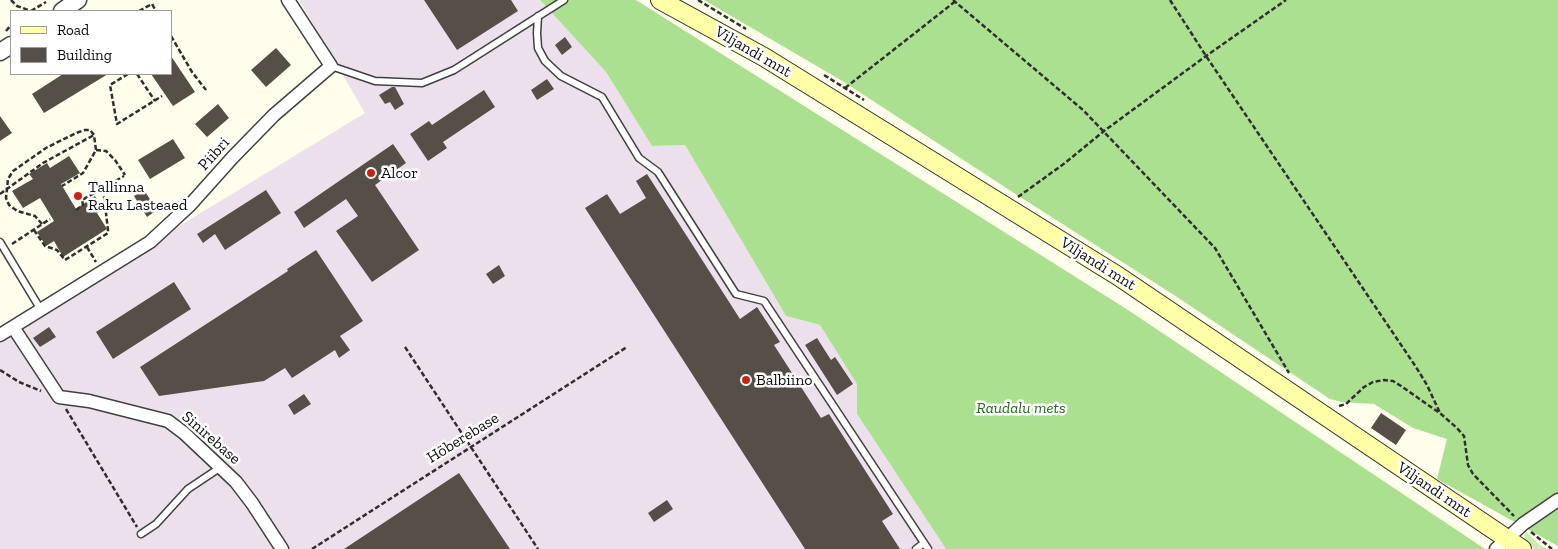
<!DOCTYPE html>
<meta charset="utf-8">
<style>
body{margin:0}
#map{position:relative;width:1558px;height:549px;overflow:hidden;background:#fffdec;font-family:"Zilla Slab",serif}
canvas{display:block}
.legend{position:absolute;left:10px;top:10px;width:162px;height:65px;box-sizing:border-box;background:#fff;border:1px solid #9e9e9e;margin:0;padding:6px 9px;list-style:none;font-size:15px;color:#0d0d0d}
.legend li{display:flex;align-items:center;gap:10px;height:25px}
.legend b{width:25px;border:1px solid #9e9e9e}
</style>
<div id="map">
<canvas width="1558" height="549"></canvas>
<ul class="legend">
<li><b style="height:6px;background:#ffffa7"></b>Road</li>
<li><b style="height:14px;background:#564f48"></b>Building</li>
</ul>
</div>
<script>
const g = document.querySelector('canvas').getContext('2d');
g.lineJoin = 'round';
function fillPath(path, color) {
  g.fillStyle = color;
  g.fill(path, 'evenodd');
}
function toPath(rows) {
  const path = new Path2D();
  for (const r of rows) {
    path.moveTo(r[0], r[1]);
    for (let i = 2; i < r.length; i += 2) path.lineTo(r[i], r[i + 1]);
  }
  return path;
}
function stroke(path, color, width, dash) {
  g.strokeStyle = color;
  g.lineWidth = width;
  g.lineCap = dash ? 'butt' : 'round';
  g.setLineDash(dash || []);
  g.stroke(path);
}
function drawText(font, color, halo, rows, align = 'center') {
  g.font = font + ' "Zilla Slab",serif';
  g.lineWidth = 5;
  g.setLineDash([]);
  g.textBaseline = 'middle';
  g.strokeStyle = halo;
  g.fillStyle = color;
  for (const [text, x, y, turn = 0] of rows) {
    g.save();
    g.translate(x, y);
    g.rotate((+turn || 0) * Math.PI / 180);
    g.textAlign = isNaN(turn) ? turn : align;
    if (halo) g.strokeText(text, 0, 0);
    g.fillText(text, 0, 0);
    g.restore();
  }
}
fillPath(toPath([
 [299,0,540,0,606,72,652,146,685,145,786,316,820,325,858,384,857,414,946,549,0,549,0,335,365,113]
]), '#ede0ed');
fillPath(toPath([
 [1525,531,1540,545,1547,549,1535,549,1524,541]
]), '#caeeb2');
fillPath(toPath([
 [540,0,636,0,1128,310,1485,549,946,549,857,414,857,384,820,325,786,316,685,145,652,146,606,72],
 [704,0,1558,0,1558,546,1437,479,1447,439,1413,428,1374,404,1342,402,1330,399,1174,295,1017,195,844,82]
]), '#abe090');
fillPath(toPath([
 [424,0,511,0,518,11,457,50],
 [565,37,572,47,562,55,555,45],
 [276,48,291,65,266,87,251,70],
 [171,56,195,92,173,106,151,74,171,74],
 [63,74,108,74,44,113,32,94],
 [547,79,554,89,537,100,531,90],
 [392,87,395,87,404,104,395,110,390,102,385,104,379,95],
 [484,90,495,107,443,142,447,148,428,161,410,134,429,121,432,125],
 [218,104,229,118,207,137,195,124],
 [0,116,12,133,0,141],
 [173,139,185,158,150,179,138,160],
 [393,144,406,163,375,185,419,250,372,282,336,231,358,216,346,199,304,228,294,212],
 [69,156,80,173,61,184,76,209,95,196,103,209,97,213,107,229,63,257,54,241,46,246,37,232,54,221,40,198,23,208,12,191,33,179,29,174,47,163,50,168],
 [647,174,740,319,757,307,780,342,774,345,821,418,829,414,893,514,882,521,900,549,805,549,585,208,607,194,620,214,646,198,636,181],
 [144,190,157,210,147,217,134,196],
 [266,190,281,213,225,250,215,234,203,243,197,234],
 [316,250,363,321,340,336,350,350,339,358,335,350,292,378,285,368,264,381,159,396,140,367,288,271,287,269],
 [499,265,505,276,493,284,486,274],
 [174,282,191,309,113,359,96,332],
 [49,327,56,337,40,347,33,338],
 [817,338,831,360,835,357,853,384,837,395,805,345],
 [304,394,311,404,294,415,288,405],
 [1381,413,1406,430,1396,445,1371,428],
 [459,473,510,549,344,549],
 [667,500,673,509,654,522,648,513]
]), '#564f48');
const service = toPath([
 [538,16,537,33,538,48,545,61,561,76,602,97,639,158,658,172,736,294,764,301,928,549],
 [331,66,375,81,422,83,454,70,564,0],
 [0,242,41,310],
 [141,534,156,524,188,489,221,467],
 [916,549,924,543]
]);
const minor = toPath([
 [13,327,59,397,89,401,168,421,184,433,236,482,252,503,282,549],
 [0,335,150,242,190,205,233,157,274,115,331,66,288,0],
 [1496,549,1523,524,1558,500]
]);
const tertiary = toPath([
 [62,11,78,0],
 [0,52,11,45]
]);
const secondary = toPath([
 [660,0,764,57,1118,276,1522,549]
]);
stroke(service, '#404040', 9);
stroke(minor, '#404040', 15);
stroke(tertiary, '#404040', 19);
stroke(secondary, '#2f2f2f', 20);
stroke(toPath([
 [11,0,17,6,31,11],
 [698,0,746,29],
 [953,0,1083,110,1215,248,1289,373],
 [1170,0,1206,56,1416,367,1427,385,1440,413],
 [31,11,46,2],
 [139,11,152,4,156,11],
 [6,31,11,25],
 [171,36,192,72,206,90],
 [128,74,110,85,117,124,162,96],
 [137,74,155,101],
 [824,75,864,100],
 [845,88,957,0],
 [96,150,106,151,115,160,125,175],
 [0,194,43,163,94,135],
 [1018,197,1065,163,1104,131,1206,56,1286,0],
 [76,210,83,205,82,200,124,176],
 [42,224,35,216,17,211,9,205,6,198,8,179,13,171,46,148,76,133,85,130,90,130,94,135,96,150,83,173,62,186],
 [34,230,45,246,57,250,65,260,108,233,108,230,103,188],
 [12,244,50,219],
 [87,247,96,262],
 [405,347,538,549],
 [0,370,19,382,41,391],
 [1339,406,1346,404,1364,387,1373,382,1384,380,1393,381,1401,386,1441,414,1457,428,1464,436,1468,465,1473,474,1514,516],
 [66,409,137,527],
 [1531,532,1552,549],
 [312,549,627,347]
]), '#2f2f2f', 2.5, [5, 2.5]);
stroke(service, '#fff', 6);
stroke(minor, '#fff', 12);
stroke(tertiary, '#fff', 16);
stroke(secondary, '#ffffa7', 18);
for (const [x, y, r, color] of [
 [371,173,5,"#ca2217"],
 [78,196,5,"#ca2217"],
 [746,380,5,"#ca2217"]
]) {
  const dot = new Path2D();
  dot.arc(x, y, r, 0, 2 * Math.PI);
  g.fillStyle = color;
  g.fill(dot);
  stroke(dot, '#fff', 2);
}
drawText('16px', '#0d0d0d', '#fff', [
 ["Viljandi mnt",753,52,30],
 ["Piibri",214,154,-48],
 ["Viljandi mnt",1098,264,32],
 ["Sinirebase",211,438,41],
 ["Hõberebase",463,438,-32],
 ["Viljandi mnt",1434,490,34]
]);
drawText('16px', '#0d0d0d', '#fff', [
 ["Alcor",381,173],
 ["Tallinna",88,187],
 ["Raku Lasteaed",88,205],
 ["Balbiino",756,380]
], 'left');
drawText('italic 16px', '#1f6b17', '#fff', [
 ["Raudalu mets",1021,408]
]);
</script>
